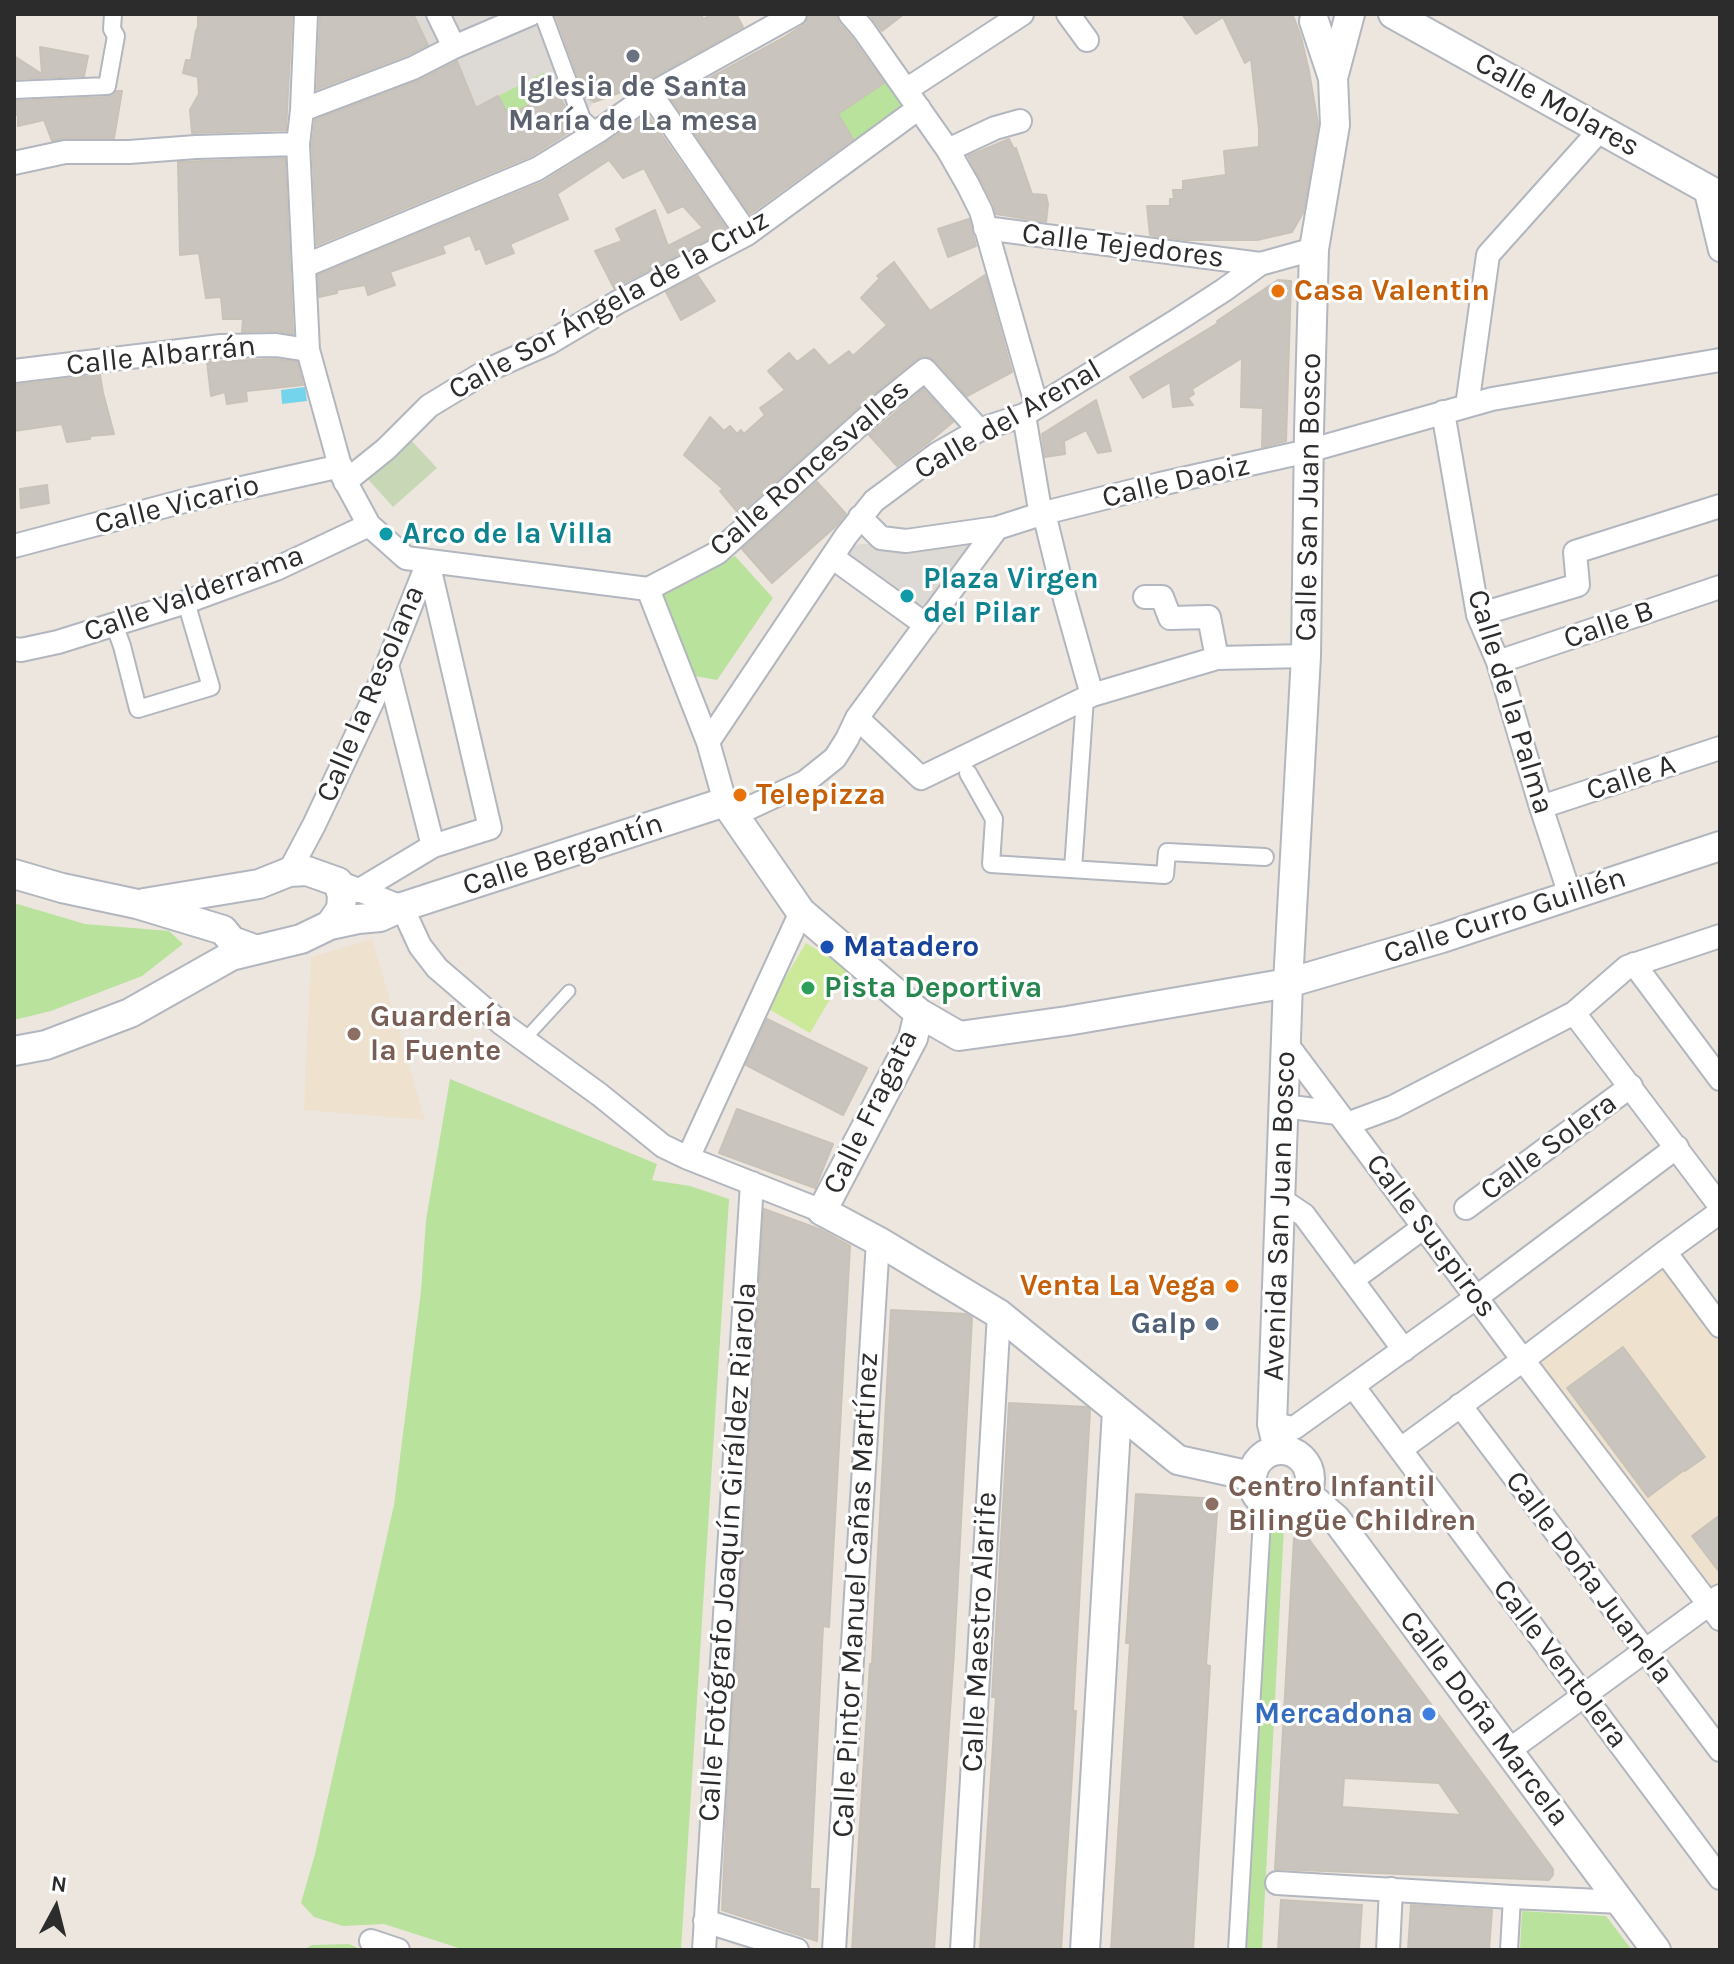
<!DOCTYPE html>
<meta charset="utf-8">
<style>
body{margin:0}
#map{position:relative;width:1734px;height:1964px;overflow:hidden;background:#ede6df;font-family:Karla,sans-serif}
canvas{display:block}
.frame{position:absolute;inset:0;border:16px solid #2c2c2c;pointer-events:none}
.north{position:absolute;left:16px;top:1868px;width:80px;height:80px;-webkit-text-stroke:6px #fff;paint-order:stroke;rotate:7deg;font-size:22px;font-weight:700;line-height:32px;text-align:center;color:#2c2c2c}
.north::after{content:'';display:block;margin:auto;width:28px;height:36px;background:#2c2c2c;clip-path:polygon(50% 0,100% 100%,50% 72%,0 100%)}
</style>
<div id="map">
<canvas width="1734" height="1964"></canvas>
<div class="frame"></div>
<div class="north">N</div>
</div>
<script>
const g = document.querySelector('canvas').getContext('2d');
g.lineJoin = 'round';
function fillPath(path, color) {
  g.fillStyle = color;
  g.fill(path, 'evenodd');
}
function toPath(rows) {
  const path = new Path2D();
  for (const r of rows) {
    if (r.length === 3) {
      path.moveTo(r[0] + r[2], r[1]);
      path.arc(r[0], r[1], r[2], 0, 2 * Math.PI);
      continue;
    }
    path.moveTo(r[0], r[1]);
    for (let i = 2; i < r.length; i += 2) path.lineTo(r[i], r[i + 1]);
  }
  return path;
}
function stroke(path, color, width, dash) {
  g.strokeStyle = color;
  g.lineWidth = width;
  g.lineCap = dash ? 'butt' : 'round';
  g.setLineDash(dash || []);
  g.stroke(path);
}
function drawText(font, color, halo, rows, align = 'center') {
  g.font = font + ' Karla,sans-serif';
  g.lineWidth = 6;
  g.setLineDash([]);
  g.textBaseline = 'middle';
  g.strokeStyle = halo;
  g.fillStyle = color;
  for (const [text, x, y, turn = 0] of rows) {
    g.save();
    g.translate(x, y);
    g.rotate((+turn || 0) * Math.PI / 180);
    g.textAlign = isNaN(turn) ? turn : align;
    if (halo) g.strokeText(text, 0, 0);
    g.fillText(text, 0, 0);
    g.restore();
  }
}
fillPath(toPath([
 [372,939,425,1120,304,1110,311,957],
 [1666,1268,1720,1341,1720,1587,1713,1592,1540,1362]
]), '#eee2cf');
fillPath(toPath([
 [544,72,555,90,509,116,498,96],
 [889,78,911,108,857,147,837,115],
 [735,556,773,598,717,680,695,676,662,592],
 [14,903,85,924,169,931,183,944,142,976,51,1011,14,1020],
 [450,1079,657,1164,652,1180,690,1186,729,1199,681,1950,465,1950,384,1924,343,1926,314,1917,301,1903,315,1854,394,1505,421,1291,426,1220],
 [1270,1527,1284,1527,1262,1950,1246,1950],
 [1522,1911,1606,1916,1632,1950,1520,1950],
 [349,1944,362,1950,303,1950,312,1945]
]), '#b9e29c');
fillPath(toPath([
 [409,438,437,468,393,507,366,477]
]), '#c8d7b6');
fillPath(toPath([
 [806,943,848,969,810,1033,767,1008]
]), '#cce999');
fillPath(toPath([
 [413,14,550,14,575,89,594,102,582,119,575,124,544,72,475,108,455,56,431,51],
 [961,542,972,543,965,556,916,627,843,551,859,544]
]), '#ddd9d5');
fillPath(toPath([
 [305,387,307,401,282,404,281,390]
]), '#74d4ec');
const building = toPath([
 [198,14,292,14,286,130,192,133,190,110,199,94,198,77,183,73,186,60,191,60,196,31,198,27,198,14],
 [320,14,413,14,428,45,407,55,317,89,320,14],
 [555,14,701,14,703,19,714,14,736,14,743,27,638,86,594,102,585,96,555,14],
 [809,14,836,14,839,23,852,38,884,83,838,114,853,139,750,214,671,99,783,38,802,26,807,20,809,14],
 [869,14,904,14,882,31,869,14],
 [1182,14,1290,14,1294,18,1301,37,1309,71,1318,124,1303,213,1292,232,1257,240,1185,240,1150,235,1147,206,1170,206,1170,199,1174,199,1173,190,1183,190,1183,181,1226,175,1224,151,1259,147,1259,129,1251,59,1245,63,1223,17,1196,34,1182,14],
 [40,47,88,56,84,76,14,79,14,56,42,74,40,47],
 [457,61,476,108,498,96,509,116,556,90,576,128,531,156,317,245,312,144,315,120,418,81,457,61],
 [116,91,122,91,114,138,65,138,52,141,44,120,18,126,18,115,14,115,14,101,107,97,113,95,116,91],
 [647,114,727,229,614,288,595,251,622,241,616,229,655,210,668,246,703,228,683,206,668,213,644,168,623,178,609,160,557,194,568,219,510,244,514,253,486,264,480,248,476,250,470,235,442,246,445,253,390,272,395,285,381,290,368,295,365,285,337,290,337,293,319,297,318,275,543,182,604,144,647,114],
 [1009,139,1014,149,1016,148,1032,194,1046,195,1048,204,1046,222,996,214,994,205,968,156,1009,139],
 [285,158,293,334,276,331,242,332,243,319,223,319,221,297,206,298,199,253,180,255,178,162,285,158],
 [969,219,976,246,948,257,938,229,969,219],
 [894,262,930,311,985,275,1012,372,967,396,935,360,923,356,917,359,869,398,739,514,720,491,723,489,684,455,710,417,724,431,730,426,737,434,741,430,744,434,765,415,760,408,785,390,768,371,789,353,797,362,814,349,829,366,849,351,853,356,887,325,861,298,880,278,877,276,894,262],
 [698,276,715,301,681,320,666,292,698,276],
 [1278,280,1291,281,1286,441,1262,447,1263,408,1241,407,1242,358,1192,389,1194,394,1188,398,1193,405,1173,407,1170,382,1143,398,1130,377,1218,323,1217,321,1278,280],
 [275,359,297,362,303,385,246,391,247,401,227,404,225,392,211,396,207,362,275,359],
 [100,375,103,393,114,434,90,436,90,439,67,442,62,424,14,431,14,385,100,375],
 [923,389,953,422,929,442,897,466,869,435,923,389],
 [1096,400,1111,451,1098,453,1086,430,1064,441,1065,454,1045,457,1042,434,1096,400],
 [817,482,846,514,836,526,772,583,742,549,817,482],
 [47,485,49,503,21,508,20,489,47,485],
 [767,1019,867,1068,843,1115,746,1065,767,1019],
 [737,1109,833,1144,815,1188,719,1153,737,1109],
 [764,1209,819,1229,850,1246,829,1627,823,1626,810,1889,819,1889,817,1941,722,1910,728,1783,764,1209],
 [891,1310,967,1314,972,1318,954,1652,934,1950,852,1950,870,1664,872,1664,891,1310],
 [1623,1347,1705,1457,1685,1471,1684,1470,1648,1497,1567,1388,1623,1347],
 [1009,1403,1087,1407,1090,1410,1073,1711,1076,1711,1061,1950,980,1950,996,1697,992,1697,1009,1403],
 [1136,1494,1218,1499,1206,1665,1210,1666,1193,1950,1111,1950,1130,1643,1126,1643,1136,1494],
 [1720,1515,1720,1573,1692,1536,1720,1515],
 [1299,1535,1304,1535,1308,1538,1553,1869,1553,1875,1549,1880,1275,1869,1294,1538,1299,1535],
 [1344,1778,1439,1783,1461,1815,1342,1807,1344,1778],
 [1281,1900,1362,1905,1359,1950,1278,1950,1281,1900],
 [1411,1905,1492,1910,1489,1950,1408,1950,1411,1905]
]);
fillPath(building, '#c9c4bd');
stroke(building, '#c9c2b8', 2);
const service = toPath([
 [524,1040,569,991]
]);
const pedestrian = toPath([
 [543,14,582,119,597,132],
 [14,90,107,86,116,36,112,29,113,14],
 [114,624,122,646,138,709,211,687,186,602],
 [968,773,994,819,991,864,1165,875,1167,852,1265,857],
 [1073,869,1085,698],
 [1237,1950,1263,1502],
 [1509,1950,1512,1897]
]);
const minor = toPath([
 [306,14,302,110,298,144,308,350,343,477,369,525,406,558,648,589,717,553,878,408,925,370,979,430],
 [438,14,454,47],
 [850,14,863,29,948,150,968,185,981,211,1037,407],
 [1068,14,1087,40],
 [906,90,1022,14],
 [651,94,747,234],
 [302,110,413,68,454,47,531,14],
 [948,150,995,128,1020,121],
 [14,163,65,152,129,152,196,147,298,144],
 [1705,188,1720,250],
 [985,228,1260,264],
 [304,266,537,169,597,132,651,94,795,14],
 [14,371,221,346,276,345,308,350],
 [1467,406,1488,255,1600,130],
 [1443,412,1478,615,1498,662,1541,807,1570,895],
 [1024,415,1039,504,1044,513,1065,599,1092,695],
 [345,482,386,449,429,406,490,369,549,343,618,302,747,234,919,108],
 [860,517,881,538,906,541,997,528,1044,513,1160,484,1308,451,1492,399,1720,360],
 [14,546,188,500,341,466],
 [832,557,926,625],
 [648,589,708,742,725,802],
 [1145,597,1162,597,1170,618,1209,617,1217,658],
 [1478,615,1578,585,1575,552,1720,506],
 [14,649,21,650,58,642,186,602,276,569,369,525],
 [1498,662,1720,587],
 [387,665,433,846],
 [857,718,921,778,1092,695,1217,658,1306,656],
 [708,742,846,536,874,501,937,454,979,430,1024,415,1176,321,1224,290,1260,264,1314,249],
 [1541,807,1720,748],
 [734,815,805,782,835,758,847,739,857,718,997,528],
 [289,872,314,825,374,698,428,562],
 [338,882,402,907,420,946,437,968,501,1023,600,1095,663,1146,688,1158,822,1211],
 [358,891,433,846,490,828,428,562],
 [1634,964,1720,1079],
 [1574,1013,1720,1206],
 [1286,1043,1523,1360,1720,1619],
 [1284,1106,1337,1113],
 [1347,1124,1393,1107,1574,1013,1627,967,1720,936],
 [688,1158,801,912],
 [1280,1199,1304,1215,1404,1350],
 [1466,1208,1631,1086],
 [1665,1252,1720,1326],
 [1352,1280,1424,1227],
 [1353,1386,1720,1878],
 [1460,1405,1720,1750],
 [1272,1424,1294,1428,1477,1297,1677,1147],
 [1401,1449,1523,1360,1665,1252,1720,1212],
 [1508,1751,1720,1596],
 [1277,1883,1512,1897,1622,1902],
 [705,1921,797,1950],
 [371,1941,398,1950],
 [704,1950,752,1183],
 [834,1950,878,1241],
 [962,1950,999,1314],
 [1388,1950,1391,1889]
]);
const tertiary = toPath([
 [1393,14,1720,196],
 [1314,21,1333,78],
 [14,874,62,888,137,904,223,930,232,941,254,949],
 [144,903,259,884,289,872,307,871,338,882,342,896,341,909,330,925],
 [919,1013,913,1038,822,1211,878,1241,999,1314,1178,1460,1251,1476],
 [14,1051,46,1045,130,1013,231,956,301,939,330,925,358,919,380,917,402,907,725,802,801,912,919,1013,959,1036,1067,1021,1288,983,1442,938,1720,846],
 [1278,1449,1272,1424,1288,983,1306,656,1309,431,1314,249,1335,125,1333,78,1350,14],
 [1281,1479,29],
 [1306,1493,1336,1519,1656,1950],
 [1085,1950,1117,1411]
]);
stroke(service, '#b2b6bf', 15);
stroke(pedestrian, '#b2b6bf', 20);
stroke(minor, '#b2b6bf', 26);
stroke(tertiary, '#b2b6bf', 32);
stroke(service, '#fff', 11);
stroke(pedestrian, '#fff', 16);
stroke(minor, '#fff', 22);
stroke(tertiary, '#fff', 28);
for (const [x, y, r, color] of [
 [633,56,8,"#6b7280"],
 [1278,291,8,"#e8710a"],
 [386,534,8,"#0f9aa8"],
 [907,596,8,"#0f9aa8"],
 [740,795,8,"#e8710a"],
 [827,947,8,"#1a4fb4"],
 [808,988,8,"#2e9e5b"],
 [354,1034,8,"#8d6e63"],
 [1232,1286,8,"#e8710a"],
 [1212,1324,8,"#5c6f8a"],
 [1212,1504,8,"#8d6e63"],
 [1429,1714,8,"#3f7fe0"]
]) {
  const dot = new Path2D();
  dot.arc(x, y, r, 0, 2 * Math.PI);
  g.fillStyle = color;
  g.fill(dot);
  stroke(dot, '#fff', 3);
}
drawText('bold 30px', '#5b616d', '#fff', [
 ["Iglesia de Santa",633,87],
 ["María de La mesa",633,121]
]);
drawText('30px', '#2c2c2c', '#fff', [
 ["Calle Molares",1557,105,29],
 ["Calle Tejedores",1123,246,7],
 ["Calle Sor Ángela de la Cruz",609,305,-29],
 ["Calle Albarrán",161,356,-6],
 ["Calle del Arenal",1008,420,-30],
 ["Calle Roncesvalles",810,468,-41],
 ["Calle Daoiz",1176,482,-13],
 ["Calle San Juan Bosco",1309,497,-89],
 ["Calle Vicario",177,505,-14],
 ["Calle Valderrama",194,594,-20],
 ["Calle B",1609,625,-19],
 ["Calle la Resolana",371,694,-67],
 ["Calle de la Palma",1510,702,73],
 ["Calle A",1631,778,-18],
 ["Calle Bergantín",563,855,-18],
 ["Calle Curro Guillén",1505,916,-18],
 ["Calle Fragata",871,1112,-64],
 ["Calle Solera",1549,1147,-36],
 ["Avenida San Juan Bosco",1280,1216,-88],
 ["Calle Suspiros",1431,1236,53],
 ["Calle Fotógrafo Joaquín Giráldez Riarola",728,1552,-86],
 ["Calle Doña Juanela",1589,1578,53],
 ["Calle Pintor Manuel Cañas Martínez",856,1595,-87],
 ["Calle Maestro Alarife",980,1632,-87],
 ["Calle Ventolera",1560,1664,53],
 ["Calle Doña Marcela",1484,1719,53]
]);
drawText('bold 30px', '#c56008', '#fff', [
 ["Casa Valentin",1294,291],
 ["Telepizza",756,795],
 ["Venta La Vega",1216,1286,"right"]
], 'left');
drawText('bold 30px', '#0d838f', '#fff', [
 ["Arco de la Villa",402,534],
 ["Plaza Virgen",923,579],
 ["del Pilar",923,613]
], 'left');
drawText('bold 30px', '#164399', '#fff', [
 ["Matadero",843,947]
], 'left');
drawText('bold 30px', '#27864d', '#fff', [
 ["Pista Deportiva",824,988]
], 'left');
drawText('bold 30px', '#785e54', '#fff', [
 ["Guardería",370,1017],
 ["la Fuente",370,1051],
 ["Centro Infantil",1228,1487],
 ["Bilingüe Children",1228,1521]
], 'left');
drawText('bold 30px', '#4e5e75', '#fff', [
 ["Galp",1196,1324]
], 'right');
drawText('bold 30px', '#366cbe', '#fff', [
 ["Mercadona",1413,1714]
], 'right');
</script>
